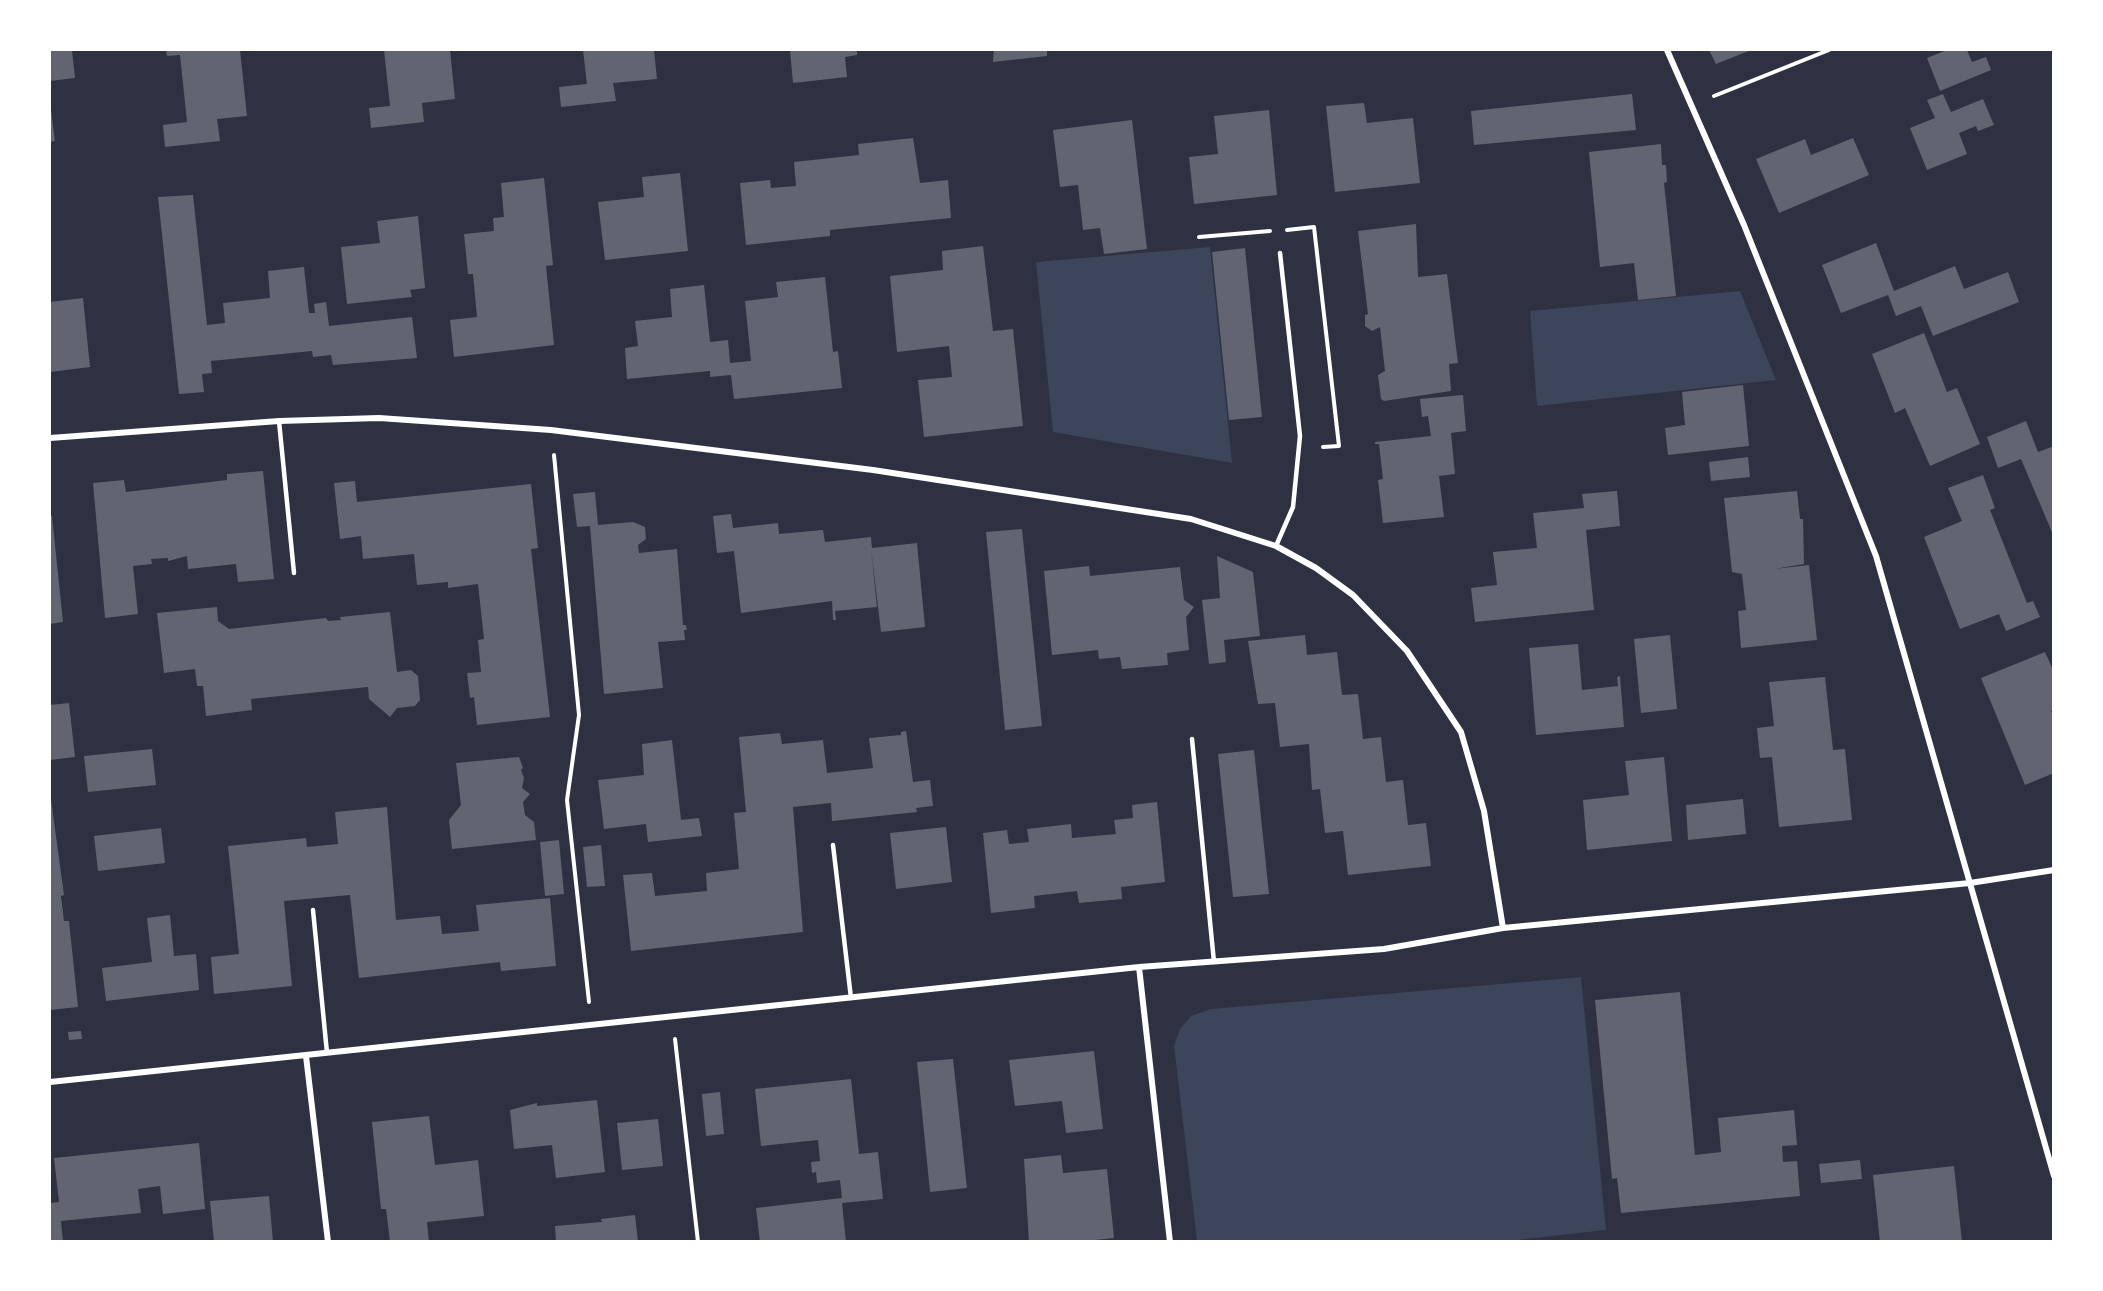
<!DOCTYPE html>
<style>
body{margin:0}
#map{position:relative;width:2103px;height:1291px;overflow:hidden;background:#2d3142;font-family:Jost,sans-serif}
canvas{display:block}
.frame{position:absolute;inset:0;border:51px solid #fff;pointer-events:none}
</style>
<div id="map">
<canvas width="2103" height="1291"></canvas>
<div class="frame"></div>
</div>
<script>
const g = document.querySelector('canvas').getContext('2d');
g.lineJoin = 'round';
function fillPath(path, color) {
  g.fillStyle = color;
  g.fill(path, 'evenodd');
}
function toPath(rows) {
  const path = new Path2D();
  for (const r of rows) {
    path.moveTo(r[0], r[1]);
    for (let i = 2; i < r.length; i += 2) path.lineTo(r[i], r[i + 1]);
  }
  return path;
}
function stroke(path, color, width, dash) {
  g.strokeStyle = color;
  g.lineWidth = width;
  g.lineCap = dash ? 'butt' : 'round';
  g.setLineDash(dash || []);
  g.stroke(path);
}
fillPath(toPath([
 [1210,247,1232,463,1053,432,1036,262],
 [1740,291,1776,380,1537,406,1530,311],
 [1581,977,1606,1230,1499,1242,1197,1241,1174,1046,1180,1029,1191,1016,1211,1009]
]), '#3c4559');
fillPath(toPath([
 [50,50,72,50,75,78,50,81],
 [166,50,240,50,247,116,217,119,220,141,165,147,163,125,187,122,180,55,167,56],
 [384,50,450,50,455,99,422,103,424,122,371,128,369,108,390,106],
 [583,50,654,50,657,79,613,83,616,101,561,107,559,87,587,84],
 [790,50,857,50,857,55,845,57,847,77,793,83],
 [994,50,1047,50,1047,56,993,62],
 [1709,50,1751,50,1716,64],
 [1947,50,1967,50,1972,62,1986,57,1991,70,1940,91,1927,58],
 [1632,94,1636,130,1474,145,1471,111],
 [1943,94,1951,112,1983,99,1994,125,1978,131,1976,126,1959,133,1967,154,1927,170,1910,128,1935,118,1927,100],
 [50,102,55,141,50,142],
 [1364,103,1367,123,1413,118,1420,183,1335,192,1326,106],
 [1269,110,1277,195,1194,204,1189,157,1218,154,1214,116],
 [1132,120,1147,249,1104,254,1100,228,1083,230,1078,185,1060,187,1053,130],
 [913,138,920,183,948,180,951,218,830,230,830,236,746,245,740,183,770,180,771,188,796,186,794,162,859,155,858,144],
 [1853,138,1869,175,1779,213,1756,159,1805,139,1811,155],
 [1661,144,1662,165,1666,165,1667,182,1664,183,1676,296,1638,300,1634,263,1600,267,1589,152],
 [680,173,688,251,605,260,598,202,644,197,642,177],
 [544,178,553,265,546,266,554,345,454,357,450,320,477,317,473,274,468,274,464,234,494,231,493,218,504,217,501,183],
 [193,195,207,325,225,323,223,303,270,298,268,271,304,267,309,313,315,313,314,304,326,302,329,326,412,317,417,358,333,365,331,355,313,357,312,351,211,361,212,373,202,374,204,392,179,394,158,197],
 [418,216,425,288,410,290,412,297,347,304,341,247,380,243,377,221],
 [1416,224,1418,277,1447,274,1458,363,1449,364,1451,391,1384,401,1381,399,1378,375,1385,371,1380,327,1372,331,1365,326,1365,315,1368,314,1358,231],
 [1876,243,1894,291,1955,266,1964,289,2008,272,2019,302,1933,336,1921,306,1896,316,1888,295,1841,313,1822,265],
 [983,246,993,331,1013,329,1023,426,924,437,918,380,952,377,949,346,897,352,890,276,943,270,942,251],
 [1245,248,1262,417,1229,420,1212,252],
 [825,277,833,352,838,351,842,388,734,399,731,375,710,377,710,371,627,379,625,348,638,346,635,321,672,317,670,289,704,285,710,342,728,340,730,363,751,361,745,301,778,297,776,282],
 [83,298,90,367,50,372,50,302],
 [1924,333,1947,392,1957,388,1980,444,1930,466,1905,408,1895,413,1872,354],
 [1743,385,1749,446,1668,455,1665,428,1685,425,1682,392],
 [1463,395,1466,431,1451,433,1455,474,1439,476,1444,517,1383,523,1378,480,1383,479,1379,444,1375,444,1375,442,1431,436,1428,416,1422,417,1420,399],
 [2026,421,2038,452,2054,446,2054,537,2021,459,1998,468,1987,437],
 [1748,457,1750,477,1711,481,1709,462],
 [263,471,274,579,238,582,236,564,188,569,187,556,168,561,168,558,151,559,152,564,133,566,138,614,105,618,93,483,124,480,126,492,227,480,227,474],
 [1983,475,1995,508,1990,510,2027,603,2033,601,2040,617,2006,631,1999,614,1960,629,1924,537,1962,521,1948,488],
 [355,481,357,502,531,484,538,548,531,549,550,717,477,725,474,697,470,698,467,673,481,672,478,640,484,639,478,584,448,588,448,582,417,585,414,554,363,559,361,536,340,539,334,483],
 [1617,491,1620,526,1586,530,1594,610,1475,622,1471,588,1497,585,1493,552,1537,548,1533,513,1584,508,1582,494],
 [1797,491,1800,519,1803,519,1804,564,1774,569,1809,565,1817,640,1741,648,1738,611,1746,610,1742,574,1732,572,1724,498],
 [595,492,598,525,633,522,645,527,646,539,638,545,639,553,677,549,683,625,686,625,687,630,684,630,685,640,658,642,663,688,604,694,590,526,577,527,573,494],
 [731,514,733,528,778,523,779,534,823,530,825,542,871,537,872,548,917,543,925,627,881,632,871,548,877,607,835,611,836,620,833,620,832,601,741,613,734,551,717,553,713,516],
 [50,516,52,516,63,622,50,624],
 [1022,529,1042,726,1005,730,986,532],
 [1217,556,1253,572,1260,636,1224,640,1226,662,1209,664,1202,600,1220,598],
 [1089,566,1090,576,1180,567,1184,600,1194,607,1186,617,1189,650,1167,653,1168,665,1122,669,1120,657,1099,659,1098,650,1052,655,1044,571],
 [217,607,218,621,229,629,326,618,328,621,341,620,340,617,390,612,397,672,411,670,418,676,420,700,415,706,397,708,390,717,369,699,368,687,251,699,252,710,206,716,203,686,197,686,195,669,164,673,157,613],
 [1305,635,1307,655,1337,652,1342,695,1358,694,1363,739,1381,737,1386,782,1403,780,1408,825,1426,823,1431,866,1348,875,1343,831,1325,833,1320,789,1312,790,1309,744,1280,747,1275,703,1258,704,1248,641],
 [1670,635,1677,709,1641,713,1634,639],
 [1578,644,1582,690,1618,686,1617,677,1620,676,1624,727,1536,735,1529,648],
 [2045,652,2054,672,2054,710,2051,711,2054,717,2054,773,2025,785,1981,678],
 [1825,677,1833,750,1845,749,1852,820,1779,827,1772,757,1760,758,1757,728,1774,726,1769,682],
 [69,703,75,757,50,760,50,705],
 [906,731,913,782,930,780,933,806,916,808,917,812,832,821,831,803,793,807,803,932,631,951,623,875,652,873,655,896,707,891,706,873,739,869,734,813,746,812,739,737,780,733,782,744,823,740,827,773,873,768,869,738,901,735,901,732],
 [672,740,681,820,699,818,702,836,648,842,646,824,604,829,598,780,644,775,642,744],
 [152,749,156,785,88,792,84,756],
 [1254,750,1269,894,1233,897,1218,754],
 [519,757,523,768,521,770,524,778,522,788,530,794,523,802,525,815,534,822,536,840,452,849,449,820,461,805,456,763],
 [1664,757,1672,841,1587,850,1583,800,1629,795,1625,761],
 [50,792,64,895,61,896,64,921,69,921,78,1007,50,1010],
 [1743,799,1746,834,1688,840,1686,805],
 [1157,802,1165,882,1121,887,1122,899,1079,903,1077,891,1034,896,1035,908,991,913,983,833,1007,830,1009,844,1029,842,1027,829,1071,824,1072,838,1116,834,1114,820,1133,818,1132,805],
 [387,807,396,920,440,916,442,934,479,931,476,905,550,898,556,966,501,971,500,962,359,978,350,895,284,901,292,986,214,994,211,957,239,954,228,846,306,838,307,847,338,844,335,812],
 [946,827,952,882,896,889,890,833],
 [161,828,165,863,98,871,94,836],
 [559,840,564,894,545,896,540,842],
 [601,845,605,886,587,887,583,847],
 [170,915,174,956,196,954,199,990,106,1001,102,968,152,962,147,918],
 [1680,992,1695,1155,1721,1152,1718,1118,1794,1110,1797,1145,1782,1146,1783,1162,1797,1161,1800,1196,1621,1213,1617,1178,1612,1179,1595,1000],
 [81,1031,82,1039,69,1040,68,1032],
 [1094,1051,1103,1129,1066,1133,1062,1101,1015,1106,1009,1060],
 [953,1059,967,1188,930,1192,917,1062],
 [851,1079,859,1154,878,1152,883,1199,842,1203,846,1242,760,1242,756,1208,842,1198,840,1180,817,1183,816,1172,812,1173,811,1162,820,1161,818,1140,761,1146,755,1089],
 [720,1092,724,1134,706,1136,702,1094],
 [597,1100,605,1172,556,1178,552,1145,514,1149,510,1110,537,1103,537,1106],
 [429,1116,435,1165,478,1160,484,1216,427,1222,429,1242,390,1242,386,1209,381,1209,372,1122],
 [658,1119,663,1166,622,1170,617,1123],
 [199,1143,205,1209,163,1214,160,1186,138,1189,141,1213,61,1221,63,1242,50,1242,50,1203,59,1202,54,1158],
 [1061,1155,1063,1173,1107,1169,1114,1238,1076,1242,1029,1242,1024,1159],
 [1860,1160,1862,1179,1821,1183,1819,1164],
 [1954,1166,1962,1242,1880,1242,1873,1175],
 [269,1196,273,1242,214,1242,210,1201],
 [635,1215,638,1242,556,1242,555,1226,602,1222,601,1219]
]), '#626471');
stroke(toPath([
 [1714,96,1829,50],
 [1287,230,1314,227,1339,446,1323,447],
 [1199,237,1270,231],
 [554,455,579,715,567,800,589,1002],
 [675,1039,698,1242]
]), '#fff', 4);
stroke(toPath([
 [279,421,294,573],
 [1276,546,1293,507,1300,436,1280,253],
 [1192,739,1214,962],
 [833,845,851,998],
 [313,910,327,1053]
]), '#fff', 4.5);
stroke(toPath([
 [1667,50,1744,225,1876,556,2054,1176],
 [50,438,279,421,379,418,551,430,873,470,1191,519,1276,546,1316,568,1353,595,1407,651,1461,732,1484,811,1503,928],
 [1139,967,1170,1242],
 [306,1056,328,1242],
 [50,1082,1139,967,1384,949,1503,928,1970,883,2054,870]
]), '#fff', 6);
</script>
